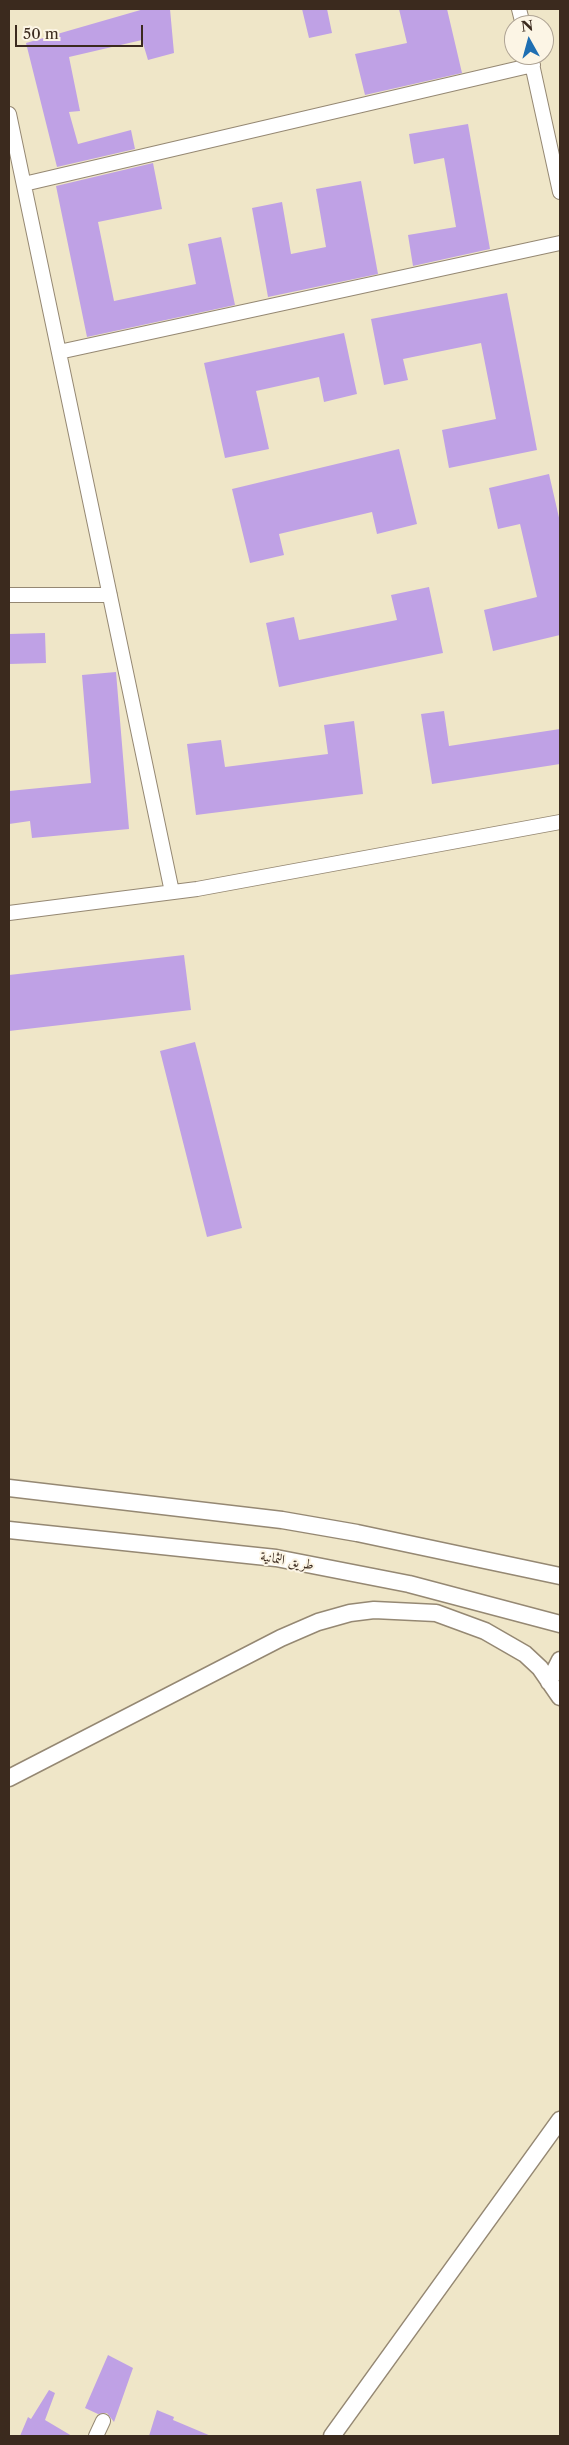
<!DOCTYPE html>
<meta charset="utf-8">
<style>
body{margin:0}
#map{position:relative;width:569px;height:2445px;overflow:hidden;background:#efe6c8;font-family:"Libre Caslon Text",serif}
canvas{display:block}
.frame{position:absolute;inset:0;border:10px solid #3b2a1e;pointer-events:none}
.north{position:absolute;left:504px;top:15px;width:50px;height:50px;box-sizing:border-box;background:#fcf5e5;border:1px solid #afa495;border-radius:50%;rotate:353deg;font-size:14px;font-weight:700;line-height:20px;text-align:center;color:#3b2a1e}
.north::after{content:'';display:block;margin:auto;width:18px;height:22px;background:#1f6fb2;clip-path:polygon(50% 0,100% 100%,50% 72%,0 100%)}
.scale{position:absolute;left:15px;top:25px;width:128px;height:22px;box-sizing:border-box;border:2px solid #3b2a1e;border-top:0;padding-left:6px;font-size:15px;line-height:18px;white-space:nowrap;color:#3b2a1e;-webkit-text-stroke:4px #fcf5e5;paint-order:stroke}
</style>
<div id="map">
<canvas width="569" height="2445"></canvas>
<div class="frame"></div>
<div class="north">N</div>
<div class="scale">50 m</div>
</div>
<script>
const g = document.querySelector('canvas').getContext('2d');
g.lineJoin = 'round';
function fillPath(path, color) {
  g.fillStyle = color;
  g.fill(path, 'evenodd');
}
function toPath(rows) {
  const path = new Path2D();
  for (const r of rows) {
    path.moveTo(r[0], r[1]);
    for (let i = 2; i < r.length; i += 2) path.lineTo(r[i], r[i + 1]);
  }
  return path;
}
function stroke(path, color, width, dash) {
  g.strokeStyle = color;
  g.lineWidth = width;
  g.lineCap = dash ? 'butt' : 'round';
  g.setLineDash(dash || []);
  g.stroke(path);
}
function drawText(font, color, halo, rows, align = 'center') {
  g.font = font + ' "Libre Caslon Text",Amiri,serif';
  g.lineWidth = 4;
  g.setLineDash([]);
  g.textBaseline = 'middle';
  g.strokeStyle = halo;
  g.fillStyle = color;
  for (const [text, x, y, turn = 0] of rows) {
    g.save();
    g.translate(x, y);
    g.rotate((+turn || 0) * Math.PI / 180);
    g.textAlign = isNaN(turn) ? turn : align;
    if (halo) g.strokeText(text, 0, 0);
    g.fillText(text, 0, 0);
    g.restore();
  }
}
fillPath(toPath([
 [144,9,170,9,174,53,148,60,142,40,69,57,80,111,69,112,78,144,131,130,135,149,57,167,26,43],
 [302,9,327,9,332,33,309,38],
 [399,9,447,9,462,73,365,95,355,54,407,43],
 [468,124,490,249,413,266,408,235,456,227,444,158,414,164,409,134],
 [153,163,162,209,98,222,114,301,196,284,188,244,221,237,235,305,87,337,56,186],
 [361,181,378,274,268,297,252,208,282,202,291,254,326,247,316,189],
 [507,293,537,450,449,468,442,430,496,419,481,343,403,359,408,380,384,385,371,319],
 [344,333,357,394,324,402,319,377,256,391,269,449,225,458,204,363],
 [399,449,417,524,377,534,372,512,279,534,284,555,250,563,232,489],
 [549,474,560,522,560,635,493,651,484,610,537,597,520,524,498,529,489,488],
 [429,587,443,653,279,687,266,623,294,617,299,640,397,620,391,595],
 [45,633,46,663,9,664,9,634],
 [116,672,129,829,32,838,30,821,9,824,9,791,91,783,82,675],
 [444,711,449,746,560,729,560,764,432,784,421,714],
 [354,721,363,794,196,815,187,744,221,740,225,767,328,754,324,725],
 [184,955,191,1010,9,1031,9,975],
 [195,1042,242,1228,207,1237,160,1051],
 [108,2355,133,2368,114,2422,107,2413,98,2414,85,2408],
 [49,2390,55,2393,45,2420,72,2436,20,2436,28,2417,31,2419],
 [157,2410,174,2417,173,2420,211,2436,149,2436]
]), '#bfa1e5');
const minor = toPath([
 [519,9,523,25],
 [530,55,560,192],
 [9,114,172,892],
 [24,184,533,65],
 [59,352,560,243],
 [9,595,110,595],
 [9,913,197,889,560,822],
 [96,2436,103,2421]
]);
const tertiary = toPath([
 [9,1488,282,1520,357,1533,560,1576],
 [9,1530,276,1558,409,1584,560,1624],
 [549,1682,560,1660],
 [9,1778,281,1638,318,1622,350,1613,374,1610,436,1613,485,1631,525,1654,540,1668,560,1697],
 [332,2436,560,2120]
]);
stroke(minor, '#958873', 16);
stroke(tertiary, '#958873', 19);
stroke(minor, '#fff', 14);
stroke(tertiary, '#fff', 16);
drawText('14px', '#3b2a1e', '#fcf5e5', [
 ["طريق الثمانية",287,1561,10]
]);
</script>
